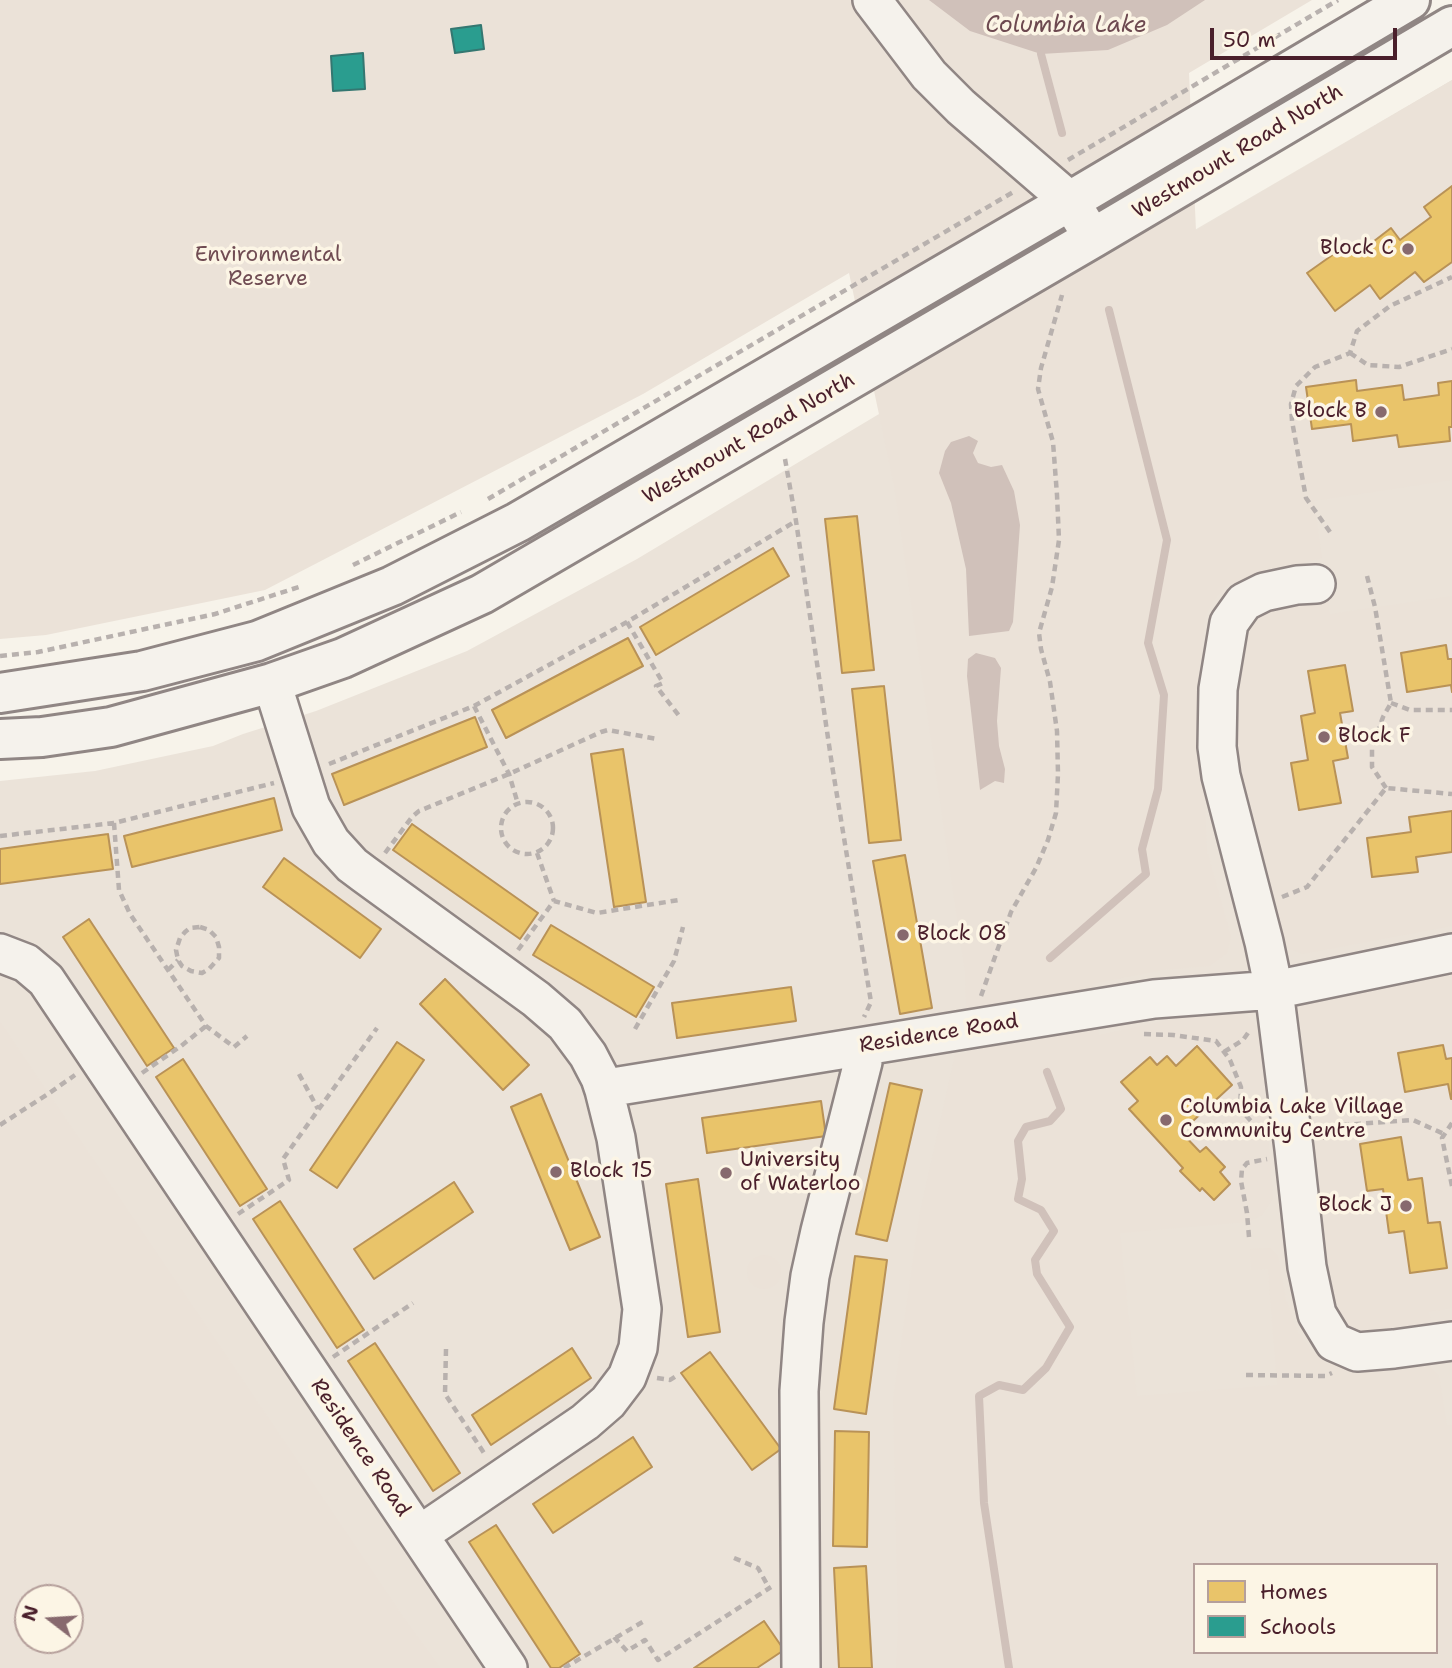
<!DOCTYPE html>
<style>
body{margin:0}
#map{position:relative;width:1452px;height:1668px;overflow:hidden;background:#f7f3ea;font-family:"Shantell Sans",sans-serif}
canvas{display:block}
.legend{position:absolute;left:1193px;top:1563px;width:245px;height:91px;box-sizing:border-box;background:#fcf5e5;border:2px solid #b59f9b;margin:0;padding:9px 12px;list-style:none;font-size:21px;color:#4a1f2b}
.legend li{display:flex;align-items:center;gap:14px;height:35px}
.legend b{width:35px;border:2px solid #b59f9b}
.north{position:absolute;left:14px;top:1584px;width:70px;height:70px;box-sizing:border-box;background:#fcf5e5;border:2px solid #b59f9b;border-radius:50%;rotate:287deg;font-size:19px;font-weight:700;line-height:28px;text-align:center;color:#4a1f2b}
.north::after{content:'';display:block;margin:auto;width:24px;height:32px;background:#87696e;clip-path:polygon(50% 0,100% 100%,50% 72%,0 100%)}
.scale{position:absolute;left:1210px;top:28px;width:187px;height:32px;box-sizing:border-box;border:4px solid #4a1f2b;border-top:0;padding-left:9px;font-size:21px;line-height:24px;white-space:nowrap;color:#4a1f2b;-webkit-text-stroke:5px #fcf5e5;paint-order:stroke}
</style>
<div id="map">
<canvas width="1452" height="1668"></canvas>
<ul class="legend">
<li><b style="height:19px;background:#e9c46a"></b>Homes</li>
<li><b style="height:19px;background:#2a9d8f"></b>Schools</li>
</ul>
<div class="north">N</div>
<div class="scale">50 m</div>
</div>
<script>
const g = document.querySelector('canvas').getContext('2d');
g.lineJoin = 'round';
function fillPath(path, color) {
  g.fillStyle = color;
  g.fill(path, 'evenodd');
}
function toPath(rows) {
  const path = new Path2D();
  for (const r of rows) {
    if (r.length === 3) {
      path.moveTo(r[0] + r[2], r[1]);
      path.arc(r[0], r[1], r[2], 0, 2 * Math.PI);
      continue;
    }
    path.moveTo(r[0], r[1]);
    for (let i = 2; i < r.length; i += 2) path.lineTo(r[i], r[i + 1]);
  }
  return path;
}
function stroke(path, color, width, dash) {
  g.strokeStyle = color;
  g.lineWidth = width;
  g.lineCap = dash ? 'butt' : 'round';
  g.setLineDash(dash || []);
  g.stroke(path);
}
function drawText(font, color, halo, rows, align = 'center') {
  g.font = font + ' "Shantell Sans",sans-serif';
  g.lineWidth = 7;
  g.setLineDash([]);
  g.textBaseline = 'middle';
  g.strokeStyle = halo;
  g.fillStyle = color;
  for (const [text, x, y, turn = 0] of rows) {
    g.save();
    g.translate(x, y);
    g.rotate((+turn || 0) * Math.PI / 180);
    g.textAlign = isNaN(turn) ? turn : align;
    if (halo) g.strokeText(text, 0, 0);
    g.fillText(text, 0, 0);
    g.restore();
  }
}
fillPath(toPath([
 [1452,80,1452,1668,0,1668,0,781,95,771,213,746,243,734,316,711,467,651,637,559,879,414],
 [1195,1565,1436,1565,1436,1652,1195,1652],
 [28,1598,70,1598,70,1640,28,1640]
]), '#ebe3d9');
fillPath(toPath([
 [0,0,1312,0,1189,73,1196,231,1452,80,1452,480,1314,501,1322,558,1226,585,1213,601,1205,617,1199,672,1207,851,1231,937,1227,953,1209,966,1163,970,1092,984,1099,1035,1192,1015,1231,1010,1249,1017,1260,1032,1273,1198,1261,1216,1248,1222,1120,1233,1137,1396,1277,1385,1268,1269,1251,1270,1250,1249,1270,1248,1278,1256,1286,1300,1298,1333,1312,1352,1326,1364,1352,1368,1423,1361,1439,1376,1447,1425,1452,1425,1452,1668,896,1668,898,1627,893,1399,919,1217,955,1055,967,1053,965,973,894,485,849,273,643,394,265,590,46,635,0,639],
 [1195,1565,1436,1565,1436,1652,1195,1652],
 [1327,592,1330,614,1452,596,1452,926,1303,954,1288,948,1272,934,1230,751,1233,637,1263,605],
 [527,828,22],
 [198,950,23],
 [1452,967,1452,1308,1429,1312,1431,1323,1365,1334,1337,1325,1324,1300,1292,1034,1299,1011,1312,997],
 [0,1022,403,1617,440,1668,0,1668],
 [28,1598,70,1598,70,1640,28,1640],
 [764,1272,17]
]), '#ebe2d8');
fillPath(toPath([
 [929,0,1205,0,1167,25,1108,50,1041,54,970,31],
 [969,436,978,441,973,453,978,463,991,467,1002,465,1014,491,1020,525,1013,622,1009,631,969,636,966,569,951,503,939,473,945,451,951,442],
 [976,653,995,658,1001,668,997,721,999,746,1005,769,1004,783,995,781,980,790,967,676,968,659]
]), '#d0c1ba');
const homes = toPath([
 [1452,186,1452,262,1424,282,1415,272,1380,299,1370,285,1335,311,1307,273,1348,244,1356,255,1391,228,1400,240,1431,217,1424,207,1452,186],
 [1356,380,1357,391,1402,385,1404,400,1439,395,1438,383,1452,381,1452,427,1449,427,1450,441,1399,447,1397,435,1353,441,1351,424,1312,429,1306,387,1356,380],
 [857,516,874,670,842,673,825,519,857,516],
 [773,548,789,576,656,655,640,627,773,548],
 [628,638,643,666,506,738,492,710,628,638],
 [1446,645,1448,659,1452,659,1452,692,1451,685,1407,692,1401,653,1446,645],
 [1345,665,1353,711,1340,713,1348,758,1333,761,1341,803,1299,810,1291,763,1308,760,1301,716,1315,713,1308,671,1345,665],
 [884,686,901,840,869,843,852,689,884,686],
 [475,717,487,747,344,805,332,774,475,717],
 [623,749,646,902,614,907,591,754,623,749],
 [274,798,282,830,132,867,124,836,274,798],
 [1452,811,1452,852,1416,857,1418,872,1372,877,1367,838,1411,832,1409,817,1452,811],
 [412,824,538,913,520,939,393,850,412,824],
 [108,834,113,869,0,884,0,849,108,834],
 [905,855,932,1008,900,1014,873,861,905,855],
 [284,858,381,929,360,958,263,887,284,858],
 [89,919,174,1048,147,1066,63,937,89,919],
 [551,925,654,987,636,1017,533,955,551,925],
 [445,979,529,1065,503,1090,420,1004,445,979],
 [791,987,796,1021,677,1038,672,1003,791,987],
 [397,1042,424,1060,337,1188,310,1170,397,1042],
 [1443,1045,1446,1059,1452,1058,1452,1099,1451,1099,1448,1084,1405,1092,1398,1053,1443,1045],
 [1197,1046,1232,1085,1181,1132,1200,1152,1206,1147,1225,1167,1220,1172,1230,1184,1214,1200,1202,1188,1200,1191,1180,1171,1183,1168,1129,1109,1138,1101,1121,1082,1150,1057,1157,1065,1167,1056,1176,1066,1197,1046],
 [183,1059,267,1189,240,1206,156,1077,183,1059],
 [890,1083,922,1090,887,1241,856,1234,890,1083],
 [541,1094,600,1237,570,1250,511,1107,541,1094],
 [821,1101,826,1136,707,1153,702,1118,821,1101],
 [1401,1137,1408,1180,1422,1178,1428,1223,1440,1222,1447,1268,1410,1273,1404,1231,1389,1233,1383,1189,1367,1191,1360,1144,1401,1137],
 [698,1179,720,1332,688,1337,666,1184,698,1179],
 [454,1182,473,1212,374,1279,354,1249,454,1182],
 [280,1201,364,1330,337,1348,253,1219,280,1201],
 [855,1256,887,1260,866,1414,834,1409,855,1256],
 [375,1343,460,1473,433,1491,348,1361,375,1343],
 [572,1348,591,1378,491,1445,472,1415,572,1348],
 [710,1352,781,1449,752,1470,681,1373,710,1352],
 [835,1431,869,1432,867,1547,833,1546,835,1431],
 [633,1437,652,1467,553,1533,533,1504,633,1437],
 [496,1525,580,1654,559,1668,551,1668,469,1542,496,1525],
 [866,1566,872,1668,839,1668,834,1568,866,1566],
 [764,1621,784,1650,757,1668,694,1668,764,1621]
]);
fillPath(homes, '#e9c46a');
stroke(homes, '#b99257', 2);
const schools = toPath([
 [481,25,484,49,455,53,451,29,481,25],
 [363,53,365,89,333,91,331,56,363,53]
]);
fillPath(schools, '#2a9d8f');
stroke(schools, '#347771', 2);
stroke(toPath([
 [1041,54,1062,133],
 [1050,958,1146,874,1142,849,1158,789,1164,695,1148,643,1167,540,1109,310],
 [1009,1668,984,1503,979,1396,999,1385,1023,1390,1046,1368,1070,1327,1037,1274,1035,1260,1054,1231,1041,1210,1018,1199,1022,1179,1018,1141,1026,1127,1050,1121,1061,1109,1047,1072]
]), '#d0c1ba', 8);
const minor = toPath([
 [872,0,929,75,961,107,1070,201,1093,238],
 [1316,584,1297,585,1264,592,1244,602,1229,623,1218,689,1217,747,1221,776,1264,942,1274,990,1294,1149,1307,1267,1317,1314,1334,1342,1357,1352,1394,1349,1452,1341],
 [272,683,311,807,331,842,352,865,364,874,536,999,565,1024,588,1055,600,1078,604,1090,616,1138,642,1309,638,1348,627,1377,608,1402,585,1422,419,1535],
 [0,953,26,963,46,980,508,1668],
 [604,1090,619,1086,1154,999,1274,990,1452,953],
 [801,1668,799,1391,804,1322,810,1276,820,1231,863,1062,861,1047]
]);
const major = toPath([
 [0,693,142,671,257,641,392,586,518,522,1070,201,1410,0],
 [0,739,42,737,111,727,272,683,343,658,482,594,1093,238,1452,26]
]);
stroke(minor, '#908684', 42);
stroke(major, '#908684', 44);
stroke(toPath([
 [1068,160,1338,0],
 [1350,353,1368,365,1399,367,1452,349],
 [785,459,796,521,832,765,871,1002,864,1017],
 [488,499,1015,191],
 [1330,532,1306,498,1292,421,1291,404,1296,386,1315,367,1350,353,1357,331,1390,306,1452,277],
 [353,565,461,512],
 [1367,576,1375,607,1391,703,1383,717,1372,748,1372,767,1386,788],
 [627,622,663,683,656,686,680,717],
 [0,656,38,652,215,614,302,586],
 [1391,703,1410,710,1452,710],
 [474,706,509,774,518,804],
 [329,764,474,706,627,622,796,521],
 [527,828,26],
 [114,823,119,890,130,914,206,1026,234,1047,247,1036],
 [0,836,114,823,274,783],
 [385,853,412,817,419,811,509,774,601,732,608,730,657,739],
 [537,853,554,901],
 [1282,897,1307,887,1386,788,1452,794],
 [200,927,209,930,216,937,219,947,219,958,209,969,202,973,191,971,182,966,178,960,176,950,180,938,185,932,190,928,200,927],
 [518,950,554,901,597,913,679,900],
 [168,970,178,960],
 [981,996,1011,912,1036,868,1048,840,1056,813,1058,774,1057,731,1050,682,1041,649,1039,633,1052,587,1059,540,1057,495,1053,442,1038,389,1041,368,1062,295],
 [635,1029,674,961,683,927],
 [1144,1034,1173,1035,1216,1041,1230,1060,1241,1087,1240,1109,1260,1131],
 [1224,1052,1243,1040,1248,1033],
 [142,1073,181,1046,206,1026],
 [299,1074,318,1109],
 [1452,1123,1442,1138,1452,1186],
 [0,1125,48,1094,75,1075],
 [1322,1138,1342,1125,1413,1120,1444,1134],
 [238,1214,289,1180,283,1159,377,1028],
 [1249,1237,1247,1213,1241,1181,1242,1169,1247,1163,1267,1159],
 [446,1349,445,1394,484,1453],
 [333,1357,413,1303],
 [1246,1375,1325,1376,1332,1373],
 [657,1378,670,1380,676,1376],
 [734,1558,758,1568,769,1588],
 [614,1637,627,1651,645,1640,658,1660,771,1587],
 [564,1668,646,1620]
]), '#b8b1ae', 4.5, [7, 5]);
stroke(minor, '#f5f2ec', 37);
stroke(major, '#f5f2ec', 38);
for (const [x, y, r, color] of [
 [1408,249,7,"#87696e"],
 [1381,412,7,"#87696e"],
 [1324,737,7,"#87696e"],
 [903,935,7,"#87696e"],
 [1166,1120,7,"#87696e"],
 [556,1172,7,"#87696e"],
 [726,1173,7,"#87696e"],
 [1406,1206,7,"#87696e"]
]) {
  const dot = new Path2D();
  dot.arc(x, y, r, 0, 2 * Math.PI);
  g.fillStyle = color;
  g.fill(dot);
  stroke(dot, '#fcf5e5', 2.5);
}
drawText('21px', '#4a1f2b', '#fcf5e5', [
 ["Westmount Road North",1238,152,-31],
 ["Westmount Road North",749,439,-30],
 ["Residence Road",939,1034,-9],
 ["Residence Road",360,1448,56]
]);
drawText('21px', '#4a1f2b', '#fcf5e5', [
 ["Block C",1394,249,"right"],
 ["Block B",1367,412,"right"],
 ["Block F",1338,737],
 ["Block 08",917,935],
 ["Columbia Lake Village",1180,1108],
 ["Community Centre",1180,1132],
 ["University",740,1161],
 ["of Waterloo",740,1185],
 ["Block 15",570,1172],
 ["Block J",1392,1206,"right"]
], 'left');
drawText('21px', '#704c53', '#fcf5e5', [
 ["Environmental",268,256],
 ["Reserve",268,280]
]);
drawText('italic 23px', '#6d4950', '#fcf5e5', [
 ["Columbia Lake",1066,26]
]);
</script>
